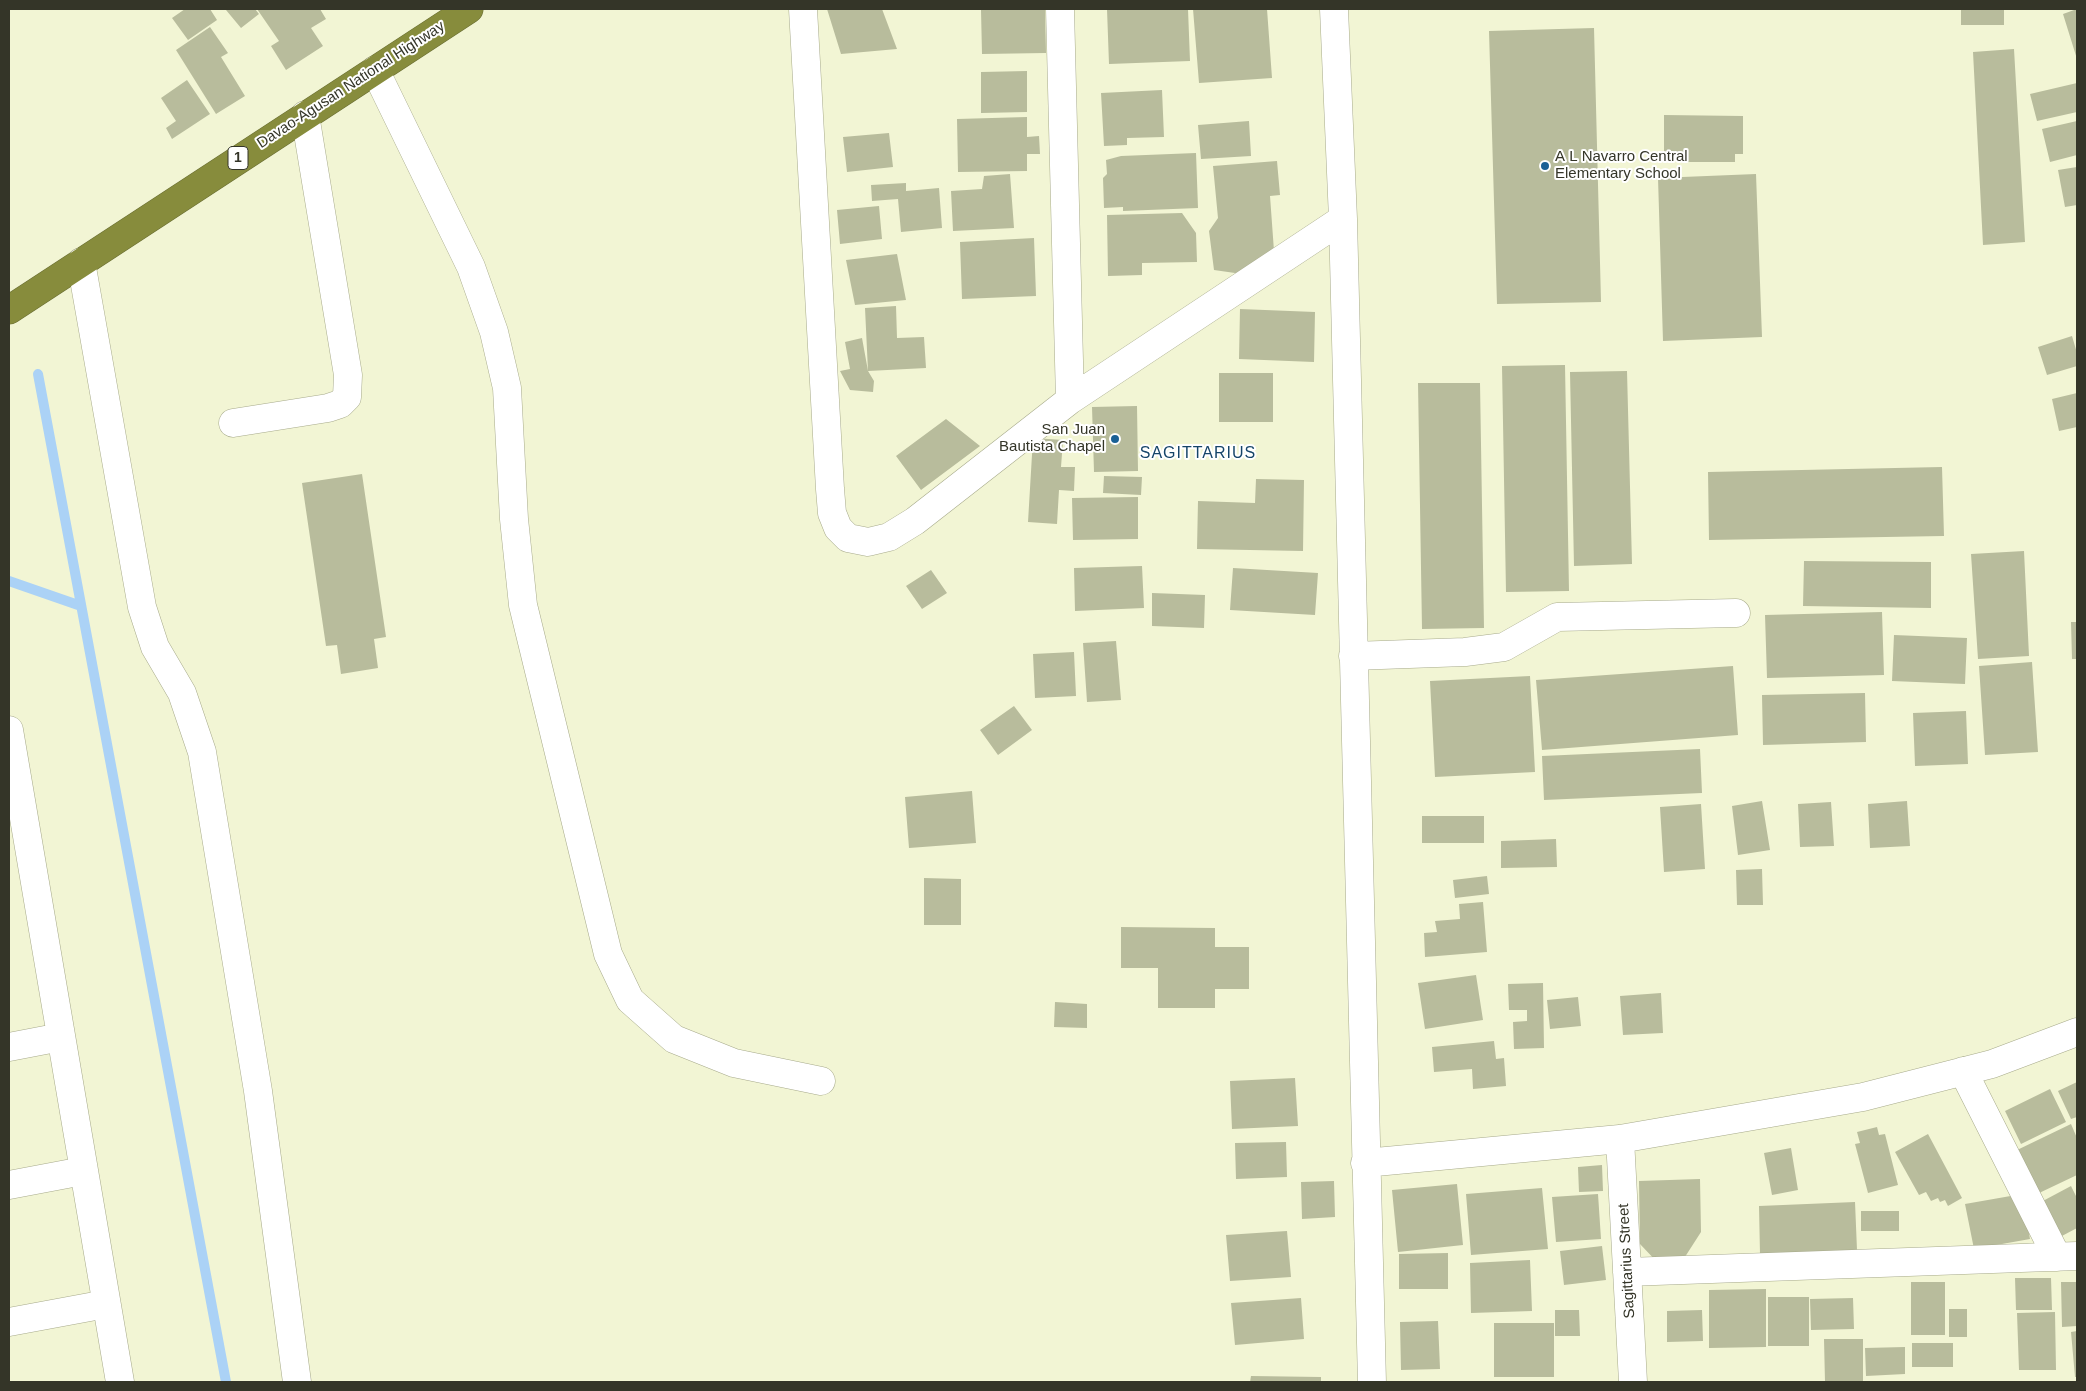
<!DOCTYPE html>
<style>
body{margin:0}
#map{position:relative;width:2086px;height:1391px;overflow:hidden;background:#f2f5d4;font-family:Helvetica,sans-serif}
canvas{display:block}
.frame{position:absolute;inset:0;border:10px solid #343528;pointer-events:none}
</style>
<div id="map">
<canvas width="2086" height="1391"></canvas>
<div class="frame"></div>
</div>
<script>
const g = document.querySelector('canvas').getContext('2d');
g.lineJoin = 'round';
function toPath(rows) {
  const path = new Path2D();
  for (const r of rows) {
    path.moveTo(r[0], r[1]);
    for (let i = 2; i < r.length; i += 2) path.lineTo(r[i], r[i + 1]);
  }
  return path;
}
function stroke(path, color, width, dash) {
  g.strokeStyle = color;
  g.lineWidth = width;
  g.lineCap = dash ? 'butt' : 'round';
  g.setLineDash(dash || []);
  g.stroke(path);
}
function fillPath(path, color) {
  g.fillStyle = color;
  g.fill(path, 'evenodd');
}
function drawText(font, color, halo, rows, align = 'center') {
  g.font = font + ' Helvetica,sans-serif';
  g.lineWidth = 4;
  g.setLineDash([]);
  g.textBaseline = 'middle';
  g.strokeStyle = halo;
  g.fillStyle = color;
  for (const [text, x, y, turn = 0] of rows) {
    g.save();
    g.translate(x, y);
    g.rotate((+turn || 0) * Math.PI / 180);
    g.textAlign = isNaN(turn) ? turn : align;
    if (halo) g.strokeText(text, 0, 0);
    g.fillText(text, 0, 0);
    g.restore();
  }
}
stroke(toPath([
 [38,374,226,1382],
 [9,581,81,606]
]), '#abd2f6', 10);
fillPath(toPath([
 [185,9,210,9,217,20,188,40,172,18],
 [228,9,255,9,259,14,241,28,226,10],
 [257,9,320,9,326,19,311,28,323,46,286,70,271,46,279,41],
 [827,9,882,9,897,49,841,54],
 [1045,9,1046,53,982,54,981,10],
 [1107,9,1188,9,1190,61,1109,64],
 [1193,9,1267,9,1272,78,1199,83],
 [1961,9,2004,9,2004,25,1961,25],
 [2077,9,2077,59,2063,14],
 [210,27,228,53,221,57,245,96,216,114,176,50],
 [1594,28,1601,302,1497,304,1489,31],
 [2014,49,2025,242,1983,245,1973,52],
 [1027,71,1027,112,981,113,981,72],
 [187,80,210,114,172,139,166,128,176,121,161,98],
 [2077,83,2077,112,2037,121,2030,94],
 [1162,90,1164,137,1127,138,1127,145,1104,146,1101,93],
 [1664,115,1743,116,1743,154,1735,154,1735,162,1683,162,1683,153,1664,153],
 [1027,117,1027,137,1039,136,1040,154,1027,154,1027,171,958,172,957,119],
 [1249,121,1251,156,1201,159,1198,125],
 [2077,121,2077,155,2050,162,2042,129],
 [889,133,893,167,847,172,843,137],
 [1196,153,1198,208,1123,211,1123,207,1104,208,1103,178,1107,174,1106,160,1121,156],
 [1277,161,1280,195,1270,196,1274,251,1243,269,1242,274,1214,270,1209,231,1218,218,1213,166],
 [2077,167,2077,205,2065,207,2058,170],
 [1010,174,1014,228,953,231,951,191,982,189,984,176],
 [1756,174,1762,337,1663,341,1658,178],
 [906,183,906,191,939,188,942,228,901,232,898,199,872,201,871,185],
 [879,206,882,239,840,244,837,210],
 [1182,213,1196,233,1197,262,1142,263,1142,275,1108,276,1107,215],
 [1034,238,1036,296,962,299,960,242],
 [897,254,906,300,855,305,846,260],
 [896,306,897,338,924,337,926,368,868,371,865,308],
 [1240,309,1315,312,1314,362,1239,359],
 [2072,336,2077,353,2077,366,2047,375,2038,347],
 [862,338,868,371,874,381,873,392,850,390,840,371,850,369,845,342],
 [1565,365,1569,591,1506,592,1502,366],
 [1627,371,1632,564,1574,566,1570,372],
 [1219,373,1273,373,1273,422,1219,422],
 [1418,383,1480,383,1484,628,1422,629],
 [2077,393,2077,427,2059,431,2052,399],
 [1137,406,1138,471,1094,472,1092,407],
 [946,419,980,446,921,490,896,456],
 [1033,438,1063,440,1061,467,1075,467,1074,491,1059,490,1057,524,1028,522],
 [1942,467,1944,536,1709,540,1708,472],
 [362,474,386,637,374,639,378,668,341,674,337,645,326,646,302,483],
 [1104,476,1142,477,1141,495,1103,493],
 [1256,479,1304,480,1303,551,1197,549,1198,501,1255,503],
 [1138,497,1138,539,1073,540,1072,498],
 [2024,551,2029,656,1978,659,1971,554],
 [1804,561,1931,562,1931,608,1803,606],
 [1142,566,1144,608,1075,611,1074,568],
 [1233,568,1318,573,1315,615,1230,610],
 [931,570,947,593,922,609,906,586],
 [1152,593,1205,595,1204,628,1152,626],
 [1882,612,1884,675,1767,678,1765,615],
 [2071,622,2077,622,2077,659,2072,659],
 [1894,635,1967,638,1965,684,1892,681],
 [1116,641,1121,700,1087,702,1083,643],
 [1074,652,1076,696,1035,698,1033,654],
 [2032,662,2038,752,1985,755,1979,666],
 [1733,666,1738,735,1542,750,1536,680],
 [1530,676,1535,772,1435,777,1430,681],
 [1865,693,1866,742,1763,745,1762,695],
 [1014,706,1032,730,998,755,980,730],
 [1966,711,1968,764,1915,766,1913,713],
 [1700,749,1702,793,1544,800,1542,756],
 [972,791,976,843,909,848,905,797],
 [1762,801,1770,850,1738,855,1732,806],
 [1907,801,1910,846,1870,848,1868,804],
 [1831,802,1834,846,1800,847,1798,804],
 [1701,804,1705,869,1664,872,1660,807],
 [1422,816,1484,816,1484,843,1422,843],
 [1556,839,1557,867,1501,868,1501,841],
 [1762,869,1763,905,1737,905,1736,870],
 [1487,876,1489,894,1455,898,1453,880],
 [924,878,961,879,961,925,924,925],
 [1483,902,1487,952,1425,957,1424,933,1437,932,1435,921,1460,919,1459,904],
 [1121,927,1215,928,1215,947,1249,947,1249,989,1215,989,1215,1008,1158,1008,1158,968,1121,968],
 [1476,975,1483,1020,1425,1029,1418,983],
 [1543,983,1544,1048,1514,1049,1513,1022,1527,1021,1527,1010,1509,1010,1508,984],
 [1661,993,1663,1033,1623,1035,1620,996],
 [1578,997,1581,1026,1550,1029,1547,1000],
 [1055,1002,1087,1004,1087,1028,1054,1027],
 [1494,1041,1496,1059,1504,1058,1506,1086,1473,1089,1472,1069,1434,1072,1432,1047],
 [1295,1078,1298,1126,1232,1129,1230,1081],
 [2077,1082,2077,1117,2071,1119,2058,1091],
 [2050,1089,2066,1122,2021,1144,2005,1111],
 [2071,1124,2077,1138,2077,1175,2037,1194,2015,1151],
 [1877,1127,1879,1135,1885,1134,1898,1185,1868,1193,1855,1144,1860,1143,1857,1132],
 [1928,1134,1962,1198,1948,1206,1945,1200,1940,1202,1938,1198,1931,1201,1926,1192,1919,1195,1895,1152],
 [1286,1142,1287,1177,1236,1179,1235,1143],
 [1791,1148,1798,1190,1772,1195,1764,1153],
 [1602,1165,1603,1191,1579,1192,1578,1167],
 [1700,1179,1701,1232,1683,1260,1658,1263,1640,1244,1639,1181],
 [1334,1181,1335,1217,1302,1219,1301,1182],
 [1457,1184,1463,1245,1398,1252,1392,1190],
 [2071,1186,2077,1198,2077,1228,2060,1237,2041,1202],
 [1542,1188,1548,1249,1471,1255,1466,1194],
 [1598,1194,1601,1239,1556,1242,1552,1197],
 [2022,1194,2030,1239,1974,1249,1965,1204],
 [1855,1202,1857,1250,1760,1254,1759,1206],
 [1861,1211,1899,1211,1899,1231,1861,1231],
 [1287,1231,1291,1277,1230,1281,1226,1235],
 [1602,1246,1606,1280,1564,1285,1560,1251],
 [1448,1253,1448,1289,1399,1289,1399,1254],
 [1530,1260,1532,1311,1471,1313,1470,1263],
 [2015,1278,2051,1278,2052,1310,2016,1310],
 [1911,1282,1945,1282,1945,1335,1911,1335],
 [2061,1282,2077,1282,2077,1326,2062,1327],
 [1766,1289,1766,1347,1709,1348,1709,1290],
 [1768,1297,1809,1297,1809,1346,1768,1346],
 [1301,1298,1304,1339,1235,1345,1231,1303],
 [1853,1298,1854,1329,1811,1330,1810,1299],
 [1949,1309,1967,1309,1967,1337,1949,1337],
 [1555,1310,1579,1310,1580,1336,1555,1336],
 [1702,1310,1703,1341,1667,1342,1667,1311],
 [2055,1312,2056,1370,2019,1370,2017,1313],
 [1438,1321,1440,1369,1401,1370,1400,1322],
 [1494,1323,1554,1323,1554,1377,1494,1377],
 [2077,1331,2077,1377,2075,1377,2071,1332],
 [1824,1339,1863,1339,1863,1382,1825,1382],
 [1912,1343,1953,1343,1953,1367,1912,1367],
 [1905,1347,1905,1374,1866,1376,1865,1348],
 [1251,1376,1321,1377,1321,1382,1250,1382]
]), '#b8bc9c');
const minor = toPath([
 [803,9,830,489,832,513,838,528,848,538,868,542,889,537,915,521,1070,400,1343,219],
 [1060,9,1070,400],
 [1334,9,1343,219,1372,1382],
 [375,70,471,267,494,332,507,388,514,519,523,605,608,954,630,1000,674,1039,734,1063,821,1081],
 [81,262,142,607,155,647,182,693,202,752,258,1091,297,1382],
 [233,423,328,408,340,404,347,397,348,375,305,115],
 [1353,656,1465,652,1504,647,1557,617,1736,613],
 [9,730,120,1382],
 [9,1047,61,1037],
 [1963,1071,2057,1257],
 [1620,1139,1633,1382],
 [1365,1163,1620,1139,1863,1097,1992,1064,2077,1032],
 [9,1185,83,1171],
 [1627,1272,2077,1256],
 [9,1322,106,1304]
]);
const highway = toPath([
 [9,310,469,9]
]);
stroke(minor, '#a7aa8b', 29);
stroke(highway, '#6a6e35', 29);
stroke(minor, '#fff', 28);
stroke(highway, '#878c3c', 28);
for (const [x, y, r, color] of [
 [1545,166,5,"#196095"],
 [1115,439,5,"#196095"]
]) {
  const dot = new Path2D();
  dot.arc(x, y, r, 0, 2 * Math.PI);
  g.fillStyle = color;
  g.fill(dot);
  stroke(dot, '#fff', 2);
}
for (const [x, y, w] of [
 [238,158,20]
]) {
  const box = new Path2D();
  box.roundRect(x - w / 2, y - 11.5, w, 23, 4);
  g.fillStyle = '#fff';
  g.fill(box);
  stroke(box, '#343528', 1);
}
drawText('bold 14px', '#343528', null, [
 ["1",238,158]
]);
drawText('15px', '#343528', '#fff', [
 ["Davao-Agusan National Highway",351,85,-33],
 ["Sagittarius Street",1627,1261,-93]
]);
drawText('15px', '#343528', '#fff', [
 ["A L Navarro Central",1555,157],
 ["Elementary School",1555,174],
 ["San Juan",1105,430,"right"],
 ["Bautista Chapel",1105,447,"right"]
], 'left');
g.letterSpacing = '1px';
drawText('16px', '#154468', '#fff', [
 ["SAGITTARIUS",1198,454]
]);
g.letterSpacing = '0px';
</script>
